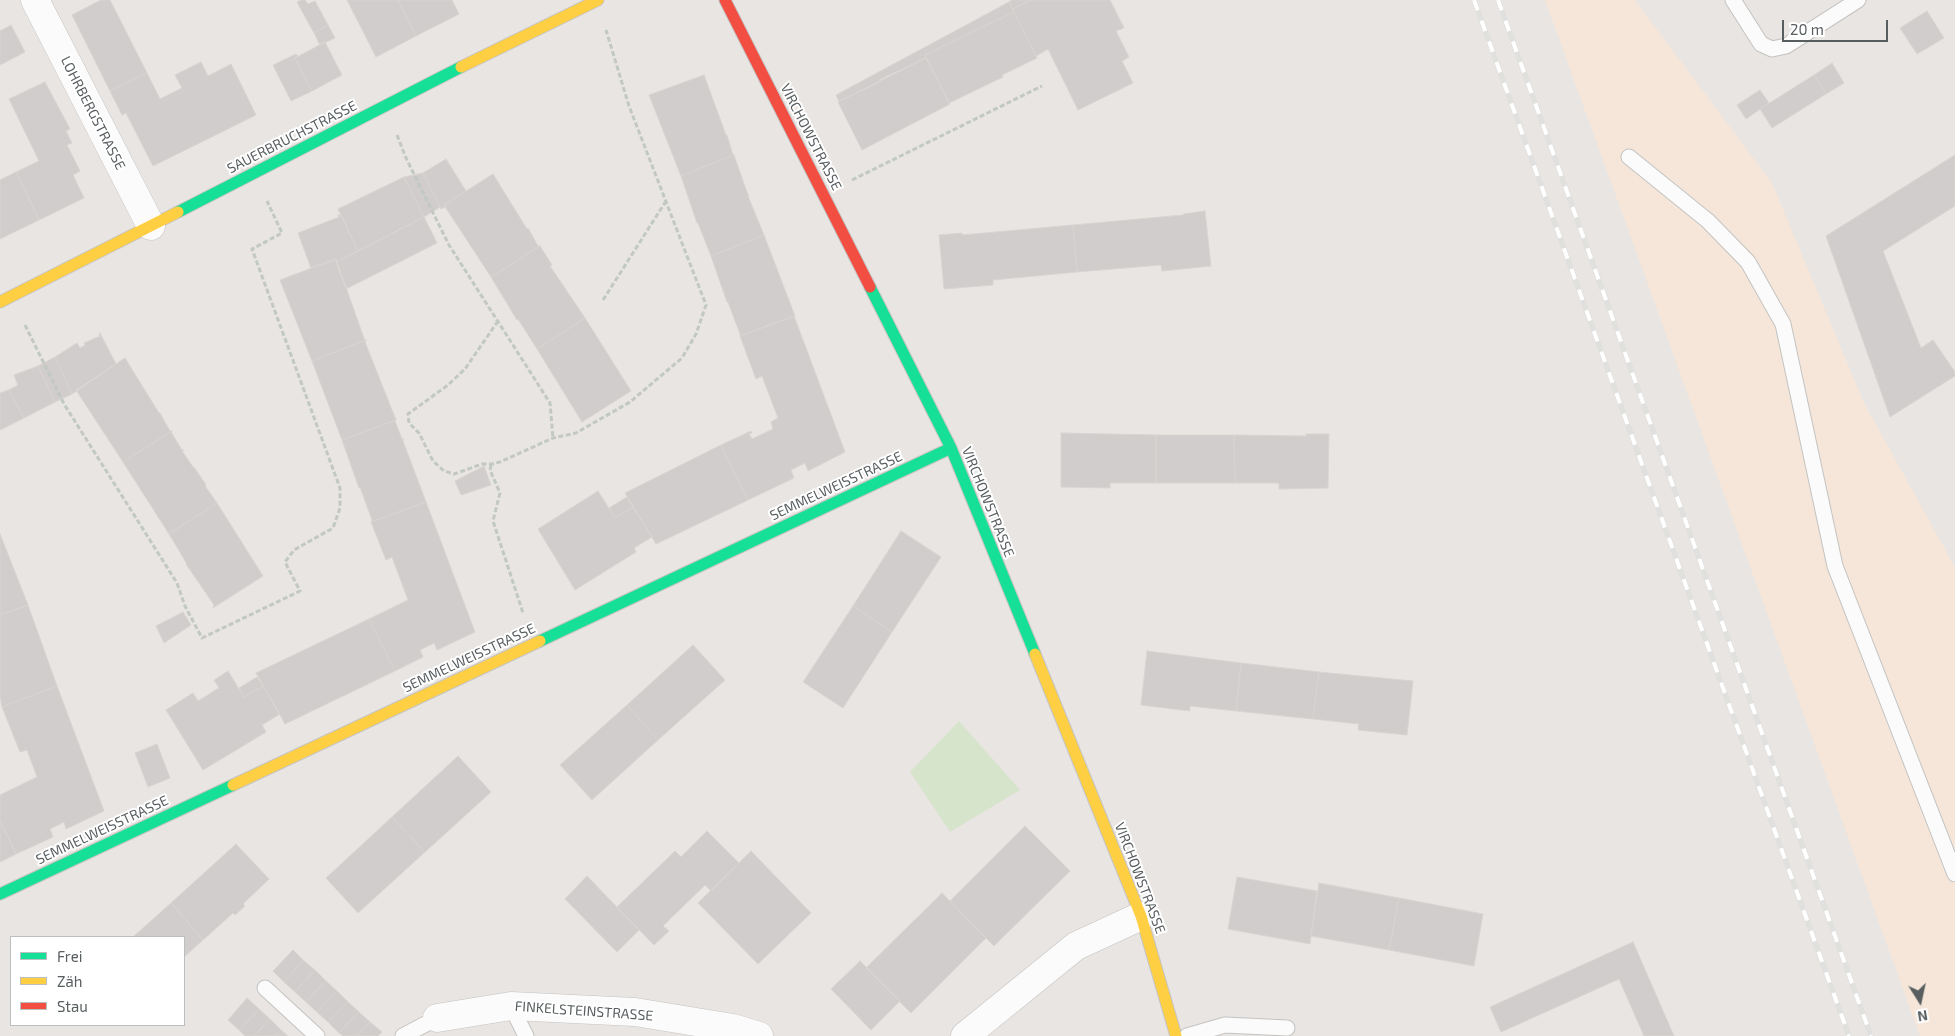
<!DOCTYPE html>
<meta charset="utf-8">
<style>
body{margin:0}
#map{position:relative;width:1955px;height:1036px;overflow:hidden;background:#e9e5e2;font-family:"Exo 2",sans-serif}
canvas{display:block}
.legend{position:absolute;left:10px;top:936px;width:175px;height:90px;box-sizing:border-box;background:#fff;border:1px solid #bcbfbf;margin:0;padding:6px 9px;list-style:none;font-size:15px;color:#585e60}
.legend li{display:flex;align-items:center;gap:10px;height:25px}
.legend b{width:25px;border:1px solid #bcbfbf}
.north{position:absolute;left:1895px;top:976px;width:50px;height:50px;-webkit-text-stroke:4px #fff;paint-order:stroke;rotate:170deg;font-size:14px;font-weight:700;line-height:20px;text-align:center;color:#585e60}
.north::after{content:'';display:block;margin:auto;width:18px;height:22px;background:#585e60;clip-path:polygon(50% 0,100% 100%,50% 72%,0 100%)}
.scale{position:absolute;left:1782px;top:20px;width:106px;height:22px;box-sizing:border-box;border:2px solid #585e60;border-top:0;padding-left:6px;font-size:15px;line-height:18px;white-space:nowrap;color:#585e60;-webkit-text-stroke:4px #fff;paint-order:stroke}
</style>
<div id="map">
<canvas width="1955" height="1036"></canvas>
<ul class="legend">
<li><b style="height:6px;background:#16e098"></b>Frei</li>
<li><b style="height:6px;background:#ffcf43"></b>Zäh</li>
<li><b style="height:6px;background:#f24e42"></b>Stau</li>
</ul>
<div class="north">N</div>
<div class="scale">20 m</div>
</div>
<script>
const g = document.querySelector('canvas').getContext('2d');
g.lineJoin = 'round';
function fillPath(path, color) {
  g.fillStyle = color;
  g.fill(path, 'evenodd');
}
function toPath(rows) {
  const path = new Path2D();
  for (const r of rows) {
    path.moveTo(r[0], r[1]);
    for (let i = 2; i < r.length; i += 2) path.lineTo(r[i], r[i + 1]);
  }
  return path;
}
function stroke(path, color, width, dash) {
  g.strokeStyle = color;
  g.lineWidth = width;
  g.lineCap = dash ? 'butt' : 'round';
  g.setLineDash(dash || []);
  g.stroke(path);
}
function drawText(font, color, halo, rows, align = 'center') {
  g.font = font + ' "Exo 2",sans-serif';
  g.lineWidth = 4;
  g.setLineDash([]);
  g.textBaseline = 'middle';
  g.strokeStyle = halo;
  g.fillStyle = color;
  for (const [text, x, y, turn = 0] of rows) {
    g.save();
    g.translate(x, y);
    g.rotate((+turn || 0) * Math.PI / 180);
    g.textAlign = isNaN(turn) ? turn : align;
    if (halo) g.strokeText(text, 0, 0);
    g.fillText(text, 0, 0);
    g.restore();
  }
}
fillPath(toPath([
 [1545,0,1635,0,1772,183,1864,403,1955,567,1955,1036,1920,1036]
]), '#f5e6d9');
fillPath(toPath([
 [959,721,1020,790,950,832,910,772]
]), '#d6e4cc');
const building = toPath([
 [101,0,110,0,147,73,110,91,72,15,101,0],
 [301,0,305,0,308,4,315,1,328,25,314,33,297,2,301,0],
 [347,0,398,0,416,36,376,57,347,0],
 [398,0,452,0,459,14,416,36,398,0],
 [1012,0,1031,0,1013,9,1009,2,1012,0],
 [1031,0,1110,0,1124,28,1116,31,1129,57,1122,61,1133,83,1078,110,1048,49,1036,56,1014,12,1013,9,1031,0],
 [1009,2,1014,12,925,55,926,58,879,80,880,82,839,101,836,95,1009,2],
 [1927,11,1944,38,1917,54,1900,28,1927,11],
 [1014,12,1037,58,1002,75,1003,77,949,103,925,55,1014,12],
 [11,25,25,52,0,65,0,31,11,25],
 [328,25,335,38,320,45,314,33,328,25],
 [325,42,342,75,312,91,295,58,325,42],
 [296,54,298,56,295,58,312,91,291,101,273,65,296,54],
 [926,58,950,104,862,150,838,102,926,58],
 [201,62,208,76,231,64,256,115,153,166,126,113,122,115,110,91,147,73,160,99,182,88,175,75,201,62],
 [1832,63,1844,83,1826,94,1814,75,1832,63],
 [704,75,726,135,727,135,733,155,734,155,681,176,649,95,704,75],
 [1814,75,1826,94,1772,128,1760,109,1814,75],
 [45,82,70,129,66,131,72,143,67,145,80,171,73,175,84,198,39,220,16,172,39,161,9,99,45,82],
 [1760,90,1769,103,1746,119,1737,105,1760,90],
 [734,155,748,195,749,194,748,196,764,235,711,256,698,223,697,223,681,176,734,155],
 [1955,155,1955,206,1883,251,1921,348,1933,340,1955,372,1955,376,1890,417,1826,236,1955,155],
 [446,159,466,191,444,205,445,207,441,209,423,173,446,159],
 [16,172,39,220,0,239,0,180,16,172],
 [423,173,440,207,424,217,404,177,423,173],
 [493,174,527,229,528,228,538,246,540,246,491,277,444,205,493,174],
 [404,177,424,217,358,251,338,209,404,177],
 [1205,211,1211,266,1162,271,1161,265,1077,272,1073,225,1183,215,1184,214,1205,211],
 [338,215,341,215,358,251,336,262,336,259,311,268,298,233,339,217,338,215],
 [424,217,437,243,346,289,336,262,424,217],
 [1073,225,1077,272,993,280,993,285,944,289,939,235,962,233,962,235,1073,225],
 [764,235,795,316,740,336,740,334,728,302,727,302,711,256,764,235],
 [540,246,552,265,550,266,585,318,537,349,518,319,517,320,491,277,540,246],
 [336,259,365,341,366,340,312,361,280,280,336,259],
 [794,316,845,452,808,471,805,463,791,470,794,478,748,500,721,445,751,431,752,433,749,434,752,439,773,429,771,422,778,418,762,376,756,379,740,336,794,316],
 [585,318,631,391,582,422,537,349,585,318],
 [100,333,116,364,72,394,55,357,77,343,80,348,85,345,84,343,100,336,99,334,100,333],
 [366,340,365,342,396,420,342,440,312,361,366,340],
 [55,357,72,394,55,402,38,366,55,357],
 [125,358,159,413,160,413,170,431,172,431,123,462,76,390,125,358],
 [38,366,55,402,24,418,9,390,18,385,14,375,38,366],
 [9,390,24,418,0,430,0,393,9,390],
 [396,420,395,421,402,439,404,439,403,441,426,502,371,522,372,520,360,487,359,488,342,440,396,420],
 [172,431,171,432,182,450,184,450,182,451,193,467,194,467,206,485,205,486,217,503,169,534,123,462,172,431],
 [1061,433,1156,435,1156,483,1110,483,1110,488,1061,487,1061,433],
 [1306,434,1329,434,1328,488,1279,489,1279,483,1235,483,1234,435,1306,436,1306,434],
 [1156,435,1234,435,1235,483,1156,483,1156,435],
 [721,445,748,500,656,544,625,493,721,445],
 [484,466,491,485,461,495,455,481,484,466],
 [598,491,615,518,633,507,652,537,634,548,636,552,575,590,538,529,598,491],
 [627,497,633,507,615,518,609,508,627,497],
 [426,502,475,632,437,650,434,643,420,650,423,657,395,671,369,619,408,600,392,557,386,560,371,522,426,502],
 [217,503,263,576,213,608,214,605,186,564,187,564,169,534,217,503],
 [901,531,941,557,892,632,853,606,901,531],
 [0,534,28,605,0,615,0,534],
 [28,605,57,686,2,707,0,696,0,615,28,605],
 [853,606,892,632,843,708,803,682,853,606],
 [183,612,191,625,164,643,156,626,183,612],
 [369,619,395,671,285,724,256,673,369,619],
 [693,645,725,680,658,740,627,705,693,645],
 [1147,651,1241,663,1236,711,1190,706,1190,711,1141,705,1147,651],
 [1241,663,1319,672,1313,719,1236,711,1241,663],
 [228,671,244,697,263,686,280,714,262,725,266,732,203,770,166,710,193,693,198,701,219,688,214,680,228,671],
 [1319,672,1413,681,1407,735,1358,730,1359,724,1313,719,1319,672],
 [257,677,263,686,244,697,239,688,257,677],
 [57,686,104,811,66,829,64,822,50,829,53,837,16,854,0,821,0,795,37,777,27,750,20,752,2,707,57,686],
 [627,705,658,740,592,800,560,765,627,705],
 [157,744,170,778,148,787,135,753,157,744],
 [458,756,491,792,425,852,392,817,458,756],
 [392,817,425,852,358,913,326,878,392,817],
 [0,821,16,854,0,862,0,821],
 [1025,826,1070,871,994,946,950,901,1025,826],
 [707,831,739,863,711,891,705,885,663,926,669,931,654,945,617,907,675,851,681,857,707,831],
 [236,844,269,879,243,904,245,906,235,915,233,913,203,940,171,903,236,844],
 [751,851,811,913,758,964,698,903,751,851],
 [587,876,639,930,617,952,565,899,587,876],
 [1237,877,1317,891,1310,944,1228,929,1237,877],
 [1319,883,1399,898,1389,950,1311,936,1319,883],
 [942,893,986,938,911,1013,866,968,942,893],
 [1399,898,1483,914,1474,966,1389,950,1399,898],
 [171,903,203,940,184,957,184,937,133,937,171,903],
 [1633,942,1674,1036,1644,1036,1619,979,1501,1032,1490,1007,1633,942],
 [293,950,303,960,284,982,273,971,293,950],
 [303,960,315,970,295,992,284,982,303,960],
 [860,961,900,1001,871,1030,831,989,860,961],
 [315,970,326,981,306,1002,295,992,315,970],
 [326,981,337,991,317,1012,306,1002,326,981],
 [337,991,348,1002,328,1022,317,1012,337,991],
 [247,998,259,1009,239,1030,228,1020,247,998],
 [348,1002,359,1012,339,1033,328,1022,348,1002],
 [259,1009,270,1019,254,1036,245,1036,239,1030,259,1009],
 [359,1012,370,1022,357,1036,343,1036,339,1033,359,1012],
 [270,1019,281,1030,275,1036,254,1036,270,1019],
 [370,1022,382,1032,378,1036,357,1036,370,1022],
 [281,1030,288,1036,275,1036,281,1030]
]);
fillPath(building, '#d0cdcc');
stroke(building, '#d8d4d1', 1);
const lane = toPath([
 [1733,0,1761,44,1772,49,1786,46,1858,0],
 [1629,157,1708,221,1748,262,1783,324,1835,566,1955,874],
 [265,988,317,1036],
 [511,1006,526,1036],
 [403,1036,437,1018],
 [1187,1036,1225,1025,1287,1028]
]);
const street = toPath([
 [35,0,151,226],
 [437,1018,511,1006,635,1012,733,1028,759,1036],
 [965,1036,1076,946,1141,916]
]);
const fast = toPath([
 [178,212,461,67],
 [870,287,951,448,1035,654],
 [540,641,951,448],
 [0,894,233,785]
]);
const slow = toPath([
 [461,67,598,0],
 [0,302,178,212],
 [1035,654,1141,916,1176,1036],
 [233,785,540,641]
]);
const jam = toPath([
 [725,0,870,287]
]);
stroke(lane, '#c3c3c2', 17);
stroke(street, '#c3c3c2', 29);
stroke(fast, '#c4c4c3', 13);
stroke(slow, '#c4c4c3', 13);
stroke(jam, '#c4c4c3', 13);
stroke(toPath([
 [397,135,406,158,449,245,550,403,553,438],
 [852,180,1042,86],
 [603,300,666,201],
 [498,321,465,369,448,385,408,414,409,423,419,433,433,461,444,471,454,474,482,464,492,464,500,462,553,438,576,433,630,402,682,358,696,334,706,305,629,106,606,30],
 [25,325,64,404,177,583,185,606,202,638,300,591,285,562,294,550,333,528,340,508,340,488,252,249,282,233,267,201],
 [491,465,490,470,500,493,493,521,523,613]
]), '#c2c8c3', 3, [5, 2.5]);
stroke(lane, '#fcfbfb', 15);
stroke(street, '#fcfbfb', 28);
stroke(fast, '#16e098', 11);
stroke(slow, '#ffcf43', 11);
stroke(jam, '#f24e42', 11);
const rail = toPath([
 [1474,0,1849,1036],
 [1498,0,1871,1036]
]);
stroke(rail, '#e0e0df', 5.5);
stroke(rail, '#fff', 4, [11]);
drawText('14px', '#585e60', '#fff', [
 ["LOHRBERGSTRASSE",93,113,63],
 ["SAUERBRUCHSTRASSE",292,137,-27],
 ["VIRCHOWSTRASSE",811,137,63],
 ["SEMMELWEISSTRASSE",836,486,-25],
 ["VIRCHOWSTRASSE",988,502,68],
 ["SEMMELWEISSTRASSE",469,658,-25],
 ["SEMMELWEISSTRASSE",102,830,-25],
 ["VIRCHOWSTRASSE",1140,878,69],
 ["FINKELSTEINSTRASSE",584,1011,4]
]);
</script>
